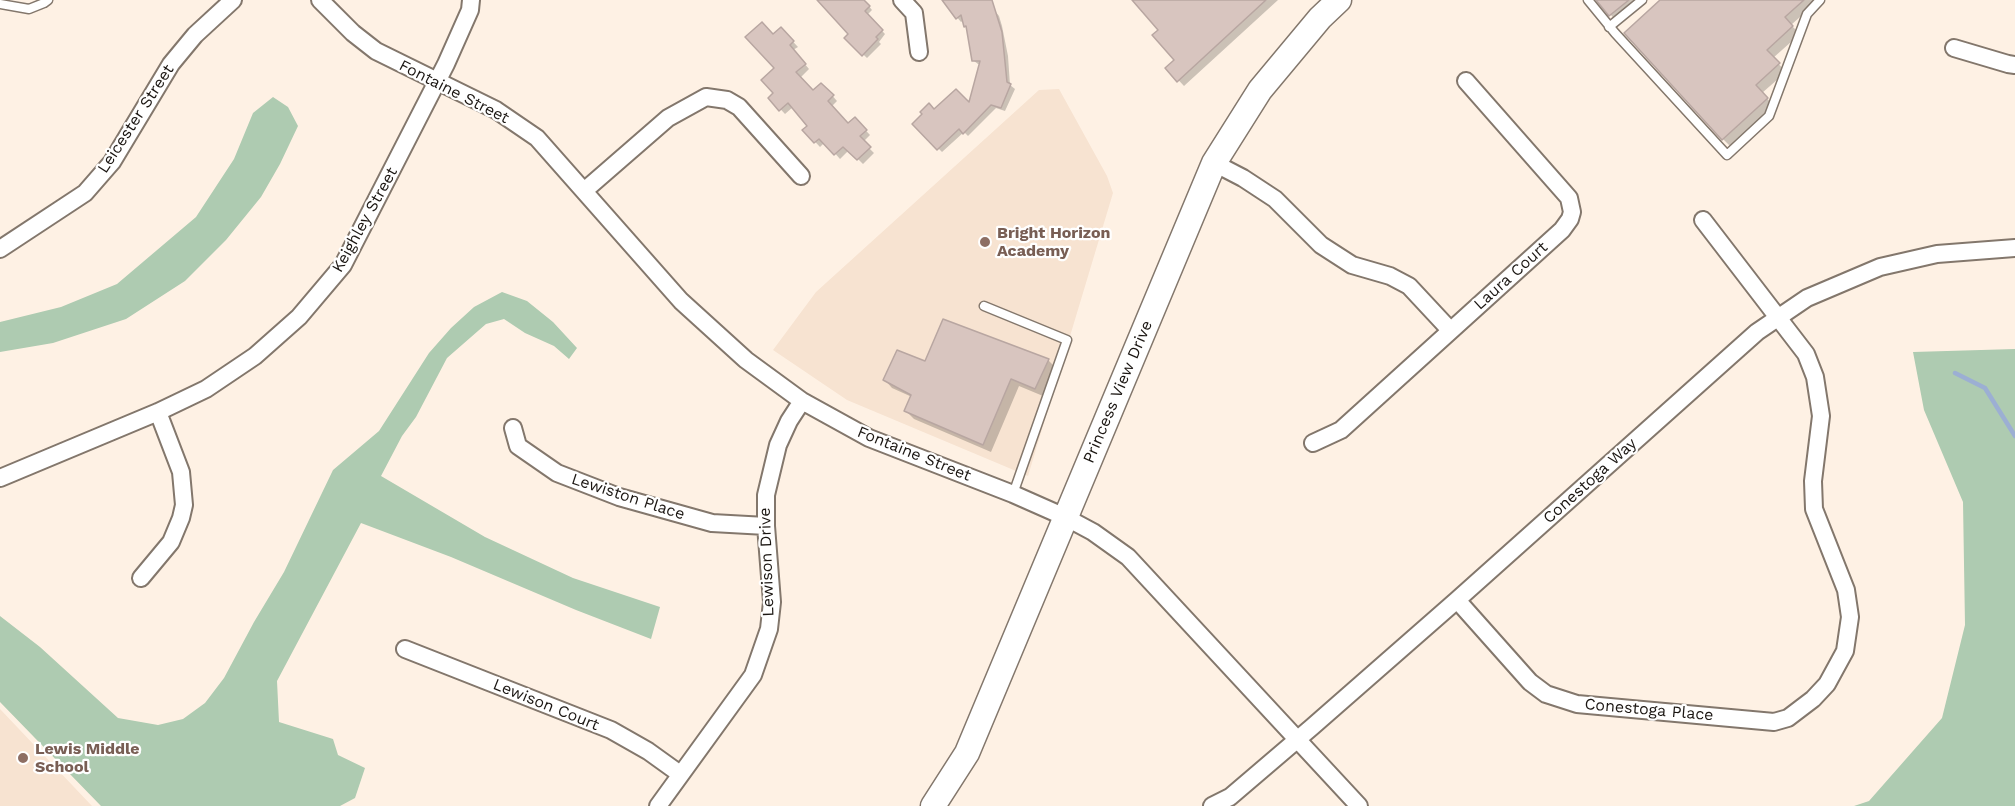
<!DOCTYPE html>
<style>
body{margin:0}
canvas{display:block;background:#fef1e4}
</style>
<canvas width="2015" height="806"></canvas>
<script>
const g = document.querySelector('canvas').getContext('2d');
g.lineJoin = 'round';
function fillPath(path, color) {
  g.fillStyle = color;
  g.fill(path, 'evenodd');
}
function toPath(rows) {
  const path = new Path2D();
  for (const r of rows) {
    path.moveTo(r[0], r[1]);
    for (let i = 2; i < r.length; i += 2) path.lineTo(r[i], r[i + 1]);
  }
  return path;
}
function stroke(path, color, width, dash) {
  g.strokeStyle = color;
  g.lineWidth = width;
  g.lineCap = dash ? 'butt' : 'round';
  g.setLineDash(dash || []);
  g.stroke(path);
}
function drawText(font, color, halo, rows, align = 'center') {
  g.font = font + ' "Work Sans",sans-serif';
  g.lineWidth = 4.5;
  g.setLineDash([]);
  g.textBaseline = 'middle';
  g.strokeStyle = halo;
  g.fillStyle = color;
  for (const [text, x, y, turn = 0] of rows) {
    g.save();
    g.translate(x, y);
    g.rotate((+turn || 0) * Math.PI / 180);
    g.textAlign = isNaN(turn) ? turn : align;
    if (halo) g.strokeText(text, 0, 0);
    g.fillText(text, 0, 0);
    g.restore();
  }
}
fillPath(toPath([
 [1059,89,1107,176,1113,193,1028,476,847,400,773,350,816,292,1039,90],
 [0,709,92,806,0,806]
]), '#f7e3d1');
fillPath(toPath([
 [273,97,288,107,298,126,280,164,261,197,226,240,185,281,126,319,53,343,0,352,0,322,61,307,117,284,196,217,234,159,253,113],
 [502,292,527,301,553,322,577,348,569,359,554,346,525,333,504,319,486,324,447,358,416,417,402,436,381,476,485,537,573,578,660,607,651,639,576,610,451,557,361,523,277,681,279,722,333,739,338,755,365,768,355,798,340,806,101,806,0,702,0,616,40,647,118,718,158,725,183,719,205,703,224,678,254,622,284,572,333,470,379,431,429,353,451,328,474,307],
 [2015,349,2015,806,1854,806,1869,801,1942,718,1965,625,1963,502,1924,410,1913,352]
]), '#aecbb1');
fillPath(toPath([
 [819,0,864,0,872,10,867,15,885,34,879,42,881,44,867,58,846,38,850,34],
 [942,0,986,0,999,16,1002,26,1008,56,1010,85,1015,89,1005,111,996,108,968,136,964,132,942,152,914,124,934,111,969,105,981,64,978,64,974,61,968,29,965,26,964,20,961,22],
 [1141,0,1278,0,1184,86,1167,68,1176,60],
 [1598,0,1645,0,1617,22],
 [1662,0,1819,0,1791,25,1800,34,1773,58,1786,72,1762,93,1774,106,1730,146,1723,139],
 [781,29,798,47,793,50,809,69,800,78,813,92,830,93,837,101,831,107,848,125,855,119,870,135,863,142,874,153,863,164,849,150,840,159,825,142,820,147,804,130,809,126,793,107,785,114,770,98,775,93,773,36],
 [1048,360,1056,368,1043,396,1019,386,991,452,914,419,906,411,912,397,892,388,885,380,925,363]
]), '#0003');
stroke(toPath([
 [1955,373,1985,388,2015,436]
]), '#9cafd3', 4.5);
const building = toPath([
 [817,0,864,0,870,6,865,11,883,30,876,37,878,39,862,56,844,38,848,34,817,0],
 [942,0,992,0,1002,32,1007,82,1011,84,1001,108,991,105,963,134,959,129,937,150,912,124,922,114,920,112,929,103,934,109,956,89,969,102,980,61,972,61,966,26,964,27,961,15,956,19,942,0],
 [1132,0,1266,0,1177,82,1165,68,1174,60,1152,35,1158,30,1132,0],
 [1596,0,1629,0,1609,16,1596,0],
 [1660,0,1804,0,1785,17,1793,26,1767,50,1780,63,1756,85,1768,98,1722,140,1624,33,1660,0],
 [762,22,773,34,781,27,794,41,790,45,806,64,796,72,813,90,821,83,834,95,828,101,848,123,855,117,867,130,860,136,871,147,857,160,843,147,834,155,819,139,814,143,802,130,807,126,788,103,779,111,768,98,773,93,761,80,774,68,745,37,762,22],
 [943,319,1049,359,1035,389,1011,379,983,445,904,411,911,395,883,380,897,350,925,361,943,319]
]);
fillPath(building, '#d8c5bf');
stroke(building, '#b8a6a1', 1.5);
const lane = toPath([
 [1588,0,1615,33,1727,155,1769,116,1807,14,1820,0],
 [0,4,29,9,44,3,48,0],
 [1609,27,1642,0],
 [984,306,1067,340,1013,494]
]);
const street = toPath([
 [320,0,353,33,376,51,496,110,537,138,681,301,746,360,802,401,869,438,1013,494,1065,517,1093,532,1128,557,1359,806],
 [902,0,914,13,919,52],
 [1954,48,2008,64,2015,65],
 [1214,163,1243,178,1275,199,1321,245,1352,265,1390,276,1409,286,1450,330],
 [584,191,668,118,706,97,727,100,739,107,801,176],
 [0,249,85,193,112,162,171,64,195,35,233,0],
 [513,428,518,446,557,473,619,497,712,523,766,526],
 [1313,443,1341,430,1562,230,1570,219,1572,212,1569,198,1466,81],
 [0,478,158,412,206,389,255,356,299,317,343,265,446,64,470,10,471,0],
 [141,578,171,542,181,518,184,505,181,472,158,412],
 [1457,600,1530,682,1546,694,1577,704,1774,722,1788,718,1813,699,1827,684,1845,651,1850,617,1846,590,1814,509,1813,481,1821,416,1815,377,1806,354,1703,220],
 [405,649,611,730,648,751,680,774],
 [658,806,753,675,769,629,772,602,766,526,766,495,778,445,789,421,802,401],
 [1212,806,1230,797,1312,727,1457,600,1757,332,1807,298,1880,267,1937,254,2015,248]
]);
const secondary = toPath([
 [933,806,967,753,1214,163,1260,90,1320,18,1339,0]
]);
stroke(lane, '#83776c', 11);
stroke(street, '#83776c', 20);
stroke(secondary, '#83776c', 27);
stroke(lane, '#fff', 8);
stroke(street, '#fff', 16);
stroke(secondary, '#fff', 24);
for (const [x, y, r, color] of [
 [985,242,6,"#8d6e63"],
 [23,758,6,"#8d6e63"]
]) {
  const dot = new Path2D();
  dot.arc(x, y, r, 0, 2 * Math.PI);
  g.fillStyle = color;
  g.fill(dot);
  stroke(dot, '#fff', 2);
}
drawText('16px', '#1a1511', '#fff', [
 ["Fontaine Street",454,92,27],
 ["Leicester Street",136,119,-57],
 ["Keighley Street",365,220,-61],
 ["Laura Court",1511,276,-42],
 ["Princess View Drive",1118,392,-67],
 ["Fontaine Street",914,454,22],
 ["Conestoga Way",1590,481,-42],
 ["Lewiston Place",628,497,18],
 ["Lewison Drive",767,562,-92],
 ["Lewison Court",546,705,22],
 ["Conestoga Place",1649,710,5]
]);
drawText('bold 16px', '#785e54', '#fff', [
 ["Bright Horizon",997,233],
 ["Academy",997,251],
 ["Lewis Middle",35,749],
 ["School",35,767]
], 'left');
</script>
